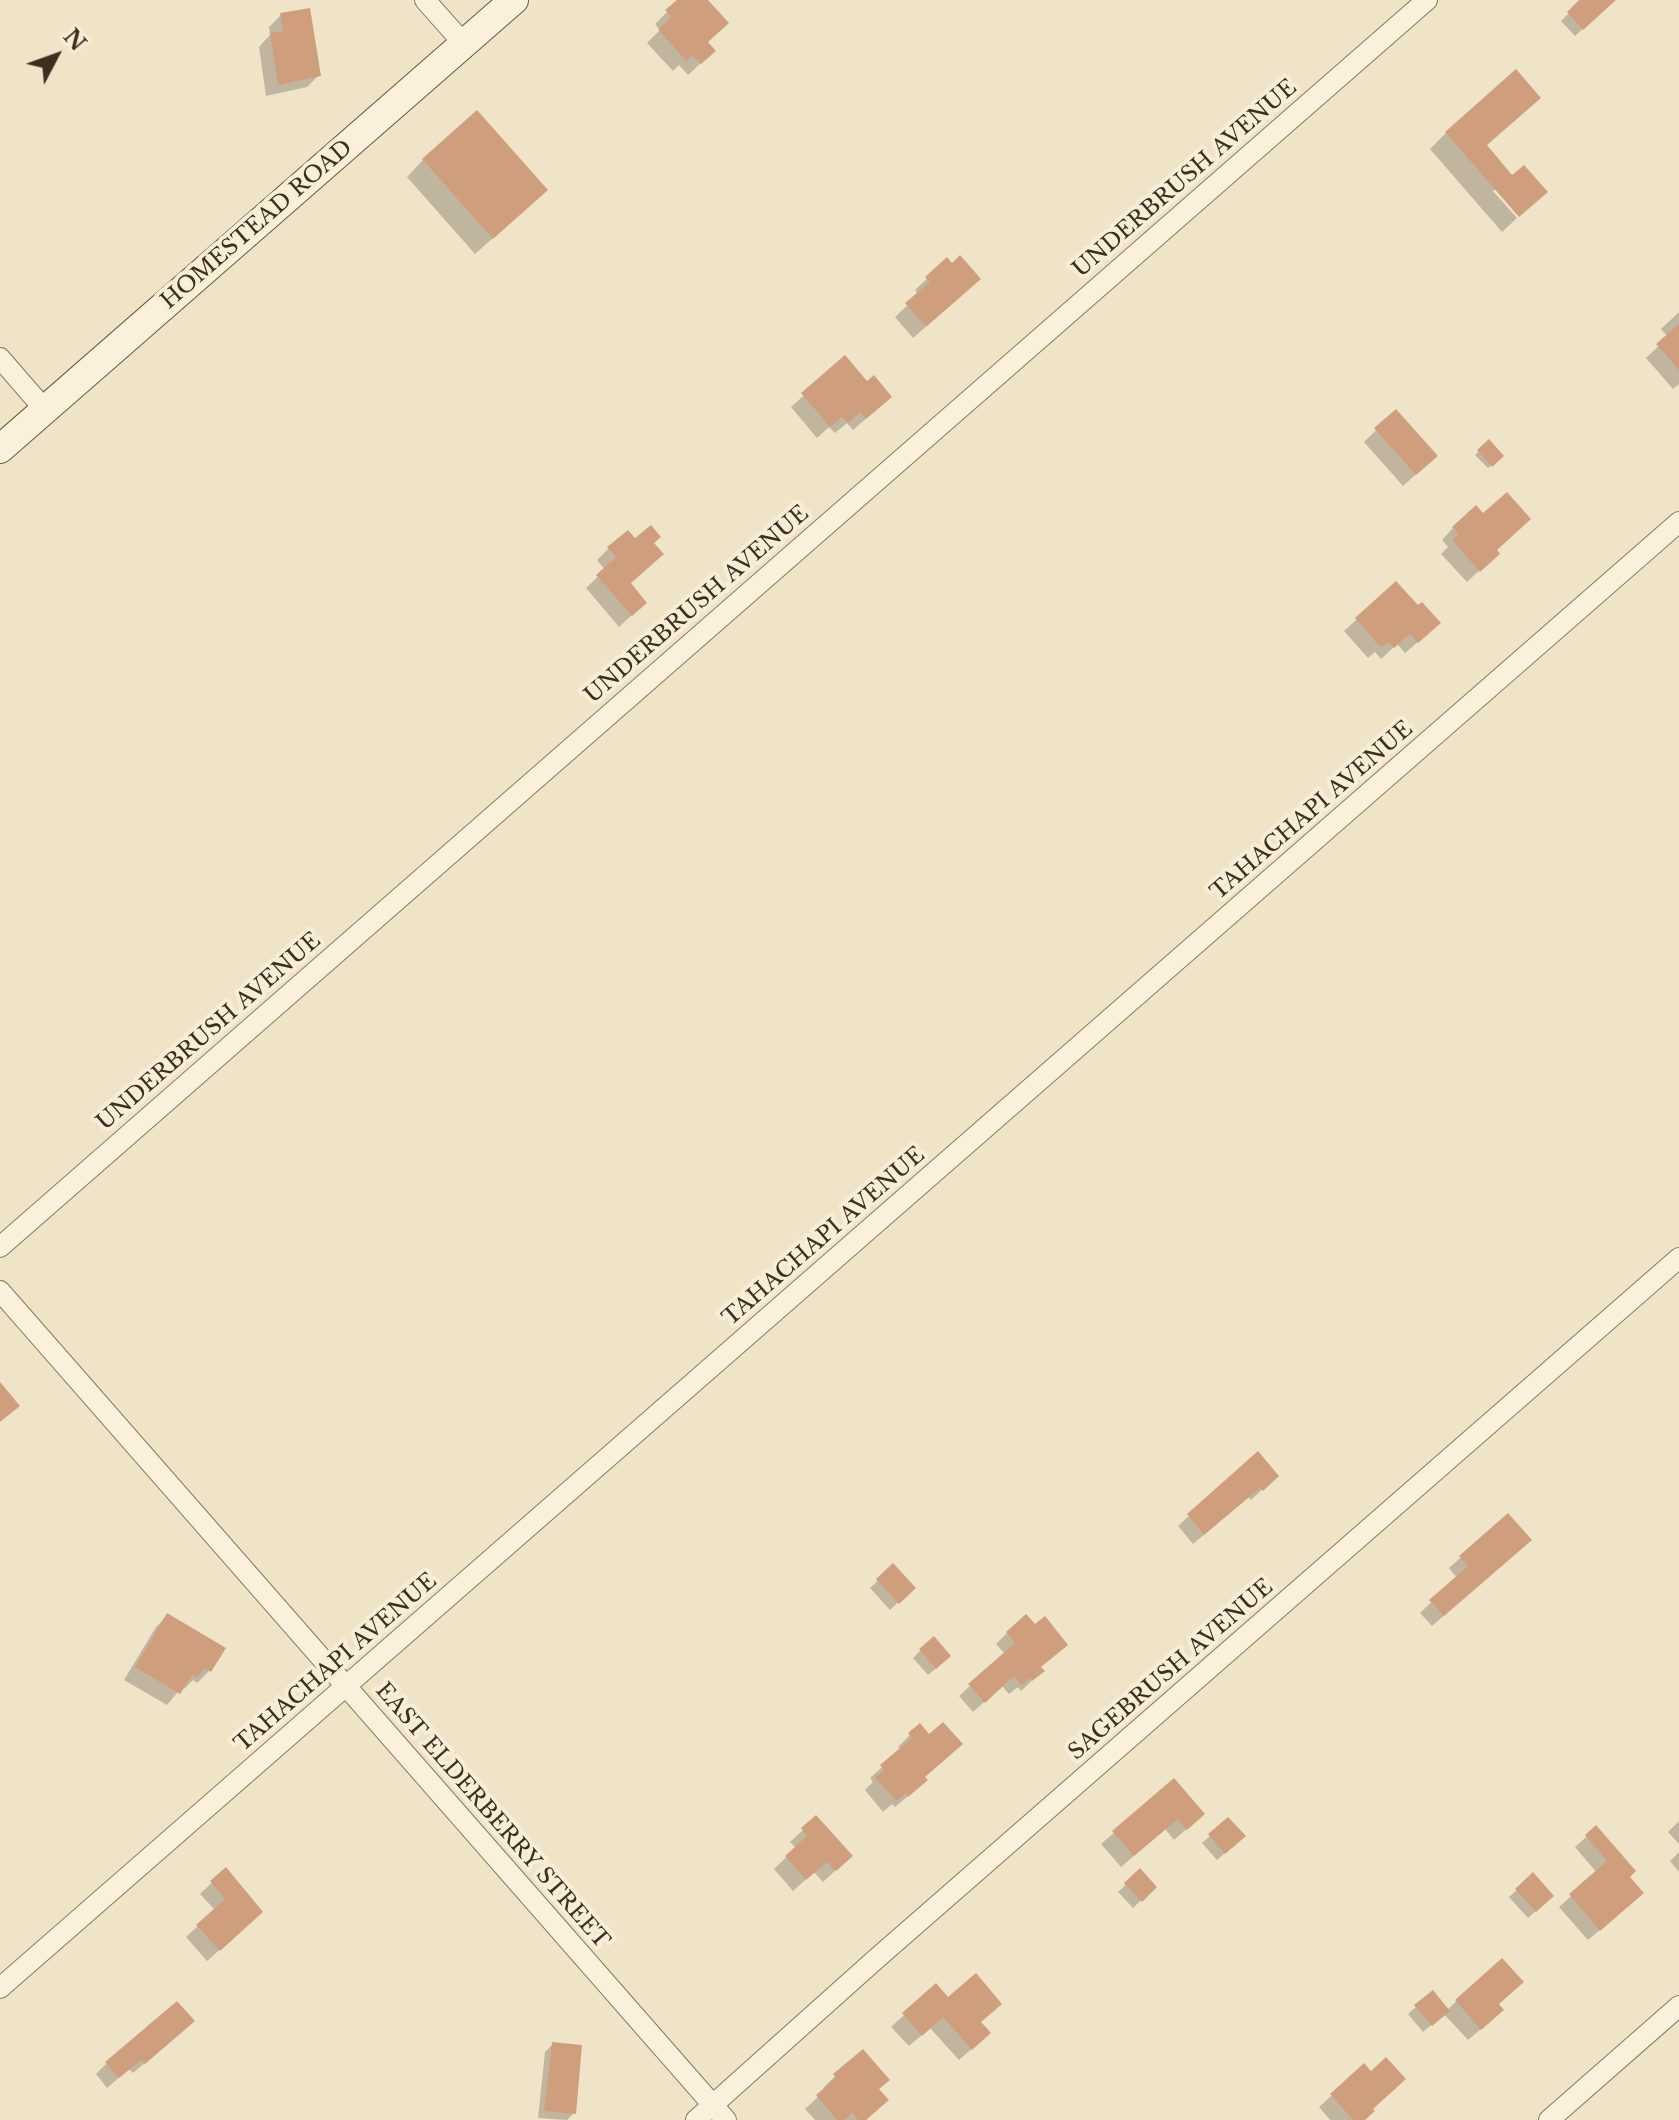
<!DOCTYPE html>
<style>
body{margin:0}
#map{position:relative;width:1679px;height:2120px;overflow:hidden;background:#f0e4c8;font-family:"Libre Baskerville",serif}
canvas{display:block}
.north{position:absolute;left:16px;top:16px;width:80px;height:80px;-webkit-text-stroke:6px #f7eed8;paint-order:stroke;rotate:49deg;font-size:22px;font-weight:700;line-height:32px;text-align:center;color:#3d2e20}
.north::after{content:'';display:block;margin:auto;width:28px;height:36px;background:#3d2e20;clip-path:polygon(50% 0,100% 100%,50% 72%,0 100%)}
</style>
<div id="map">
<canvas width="1679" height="2120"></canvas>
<div class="north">N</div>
</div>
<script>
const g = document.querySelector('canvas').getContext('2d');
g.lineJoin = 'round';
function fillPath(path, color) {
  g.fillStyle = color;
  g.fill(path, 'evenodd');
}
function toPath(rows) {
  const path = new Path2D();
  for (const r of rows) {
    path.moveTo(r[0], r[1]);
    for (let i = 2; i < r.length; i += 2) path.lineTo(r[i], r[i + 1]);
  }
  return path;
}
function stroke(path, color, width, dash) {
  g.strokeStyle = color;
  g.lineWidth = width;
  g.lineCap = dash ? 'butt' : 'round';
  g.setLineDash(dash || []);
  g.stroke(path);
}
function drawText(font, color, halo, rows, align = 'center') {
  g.font = font + ' "Libre Baskerville",serif';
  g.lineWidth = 8;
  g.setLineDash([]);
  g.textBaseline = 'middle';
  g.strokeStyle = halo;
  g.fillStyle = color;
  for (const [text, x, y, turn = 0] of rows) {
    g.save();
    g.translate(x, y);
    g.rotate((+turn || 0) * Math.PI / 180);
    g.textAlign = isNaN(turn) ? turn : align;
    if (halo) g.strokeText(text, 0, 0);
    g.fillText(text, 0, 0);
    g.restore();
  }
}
fillPath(toPath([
 [694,0,705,0,706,42,701,63,688,75,679,65,673,71,647,43,660,30,655,24,667,12],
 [1582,0,1613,0,1575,36,1561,21],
 [281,15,319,75,307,87,266,96,259,47,270,35,269,27],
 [1446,133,1485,146,1496,188,1493,191,1517,218,1502,232,1430,149],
 [423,160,529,206,475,254,407,177],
 [947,260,966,291,913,338,895,317,918,295,915,290],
 [1679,312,1679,384,1673,389,1646,358,1668,337,1661,329],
 [845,358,878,408,853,430,847,423,835,433,829,427,817,438,791,407],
 [1376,430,1423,468,1403,486,1364,442],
 [1488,442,1501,456,1488,468,1475,455],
 [1453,528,1495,551,1485,565,1467,582,1441,554,1448,547,1442,540],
 [635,541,629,584,633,614,619,627,586,588,605,570,597,560,609,548],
 [1396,584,1426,635,1405,653,1397,644,1381,659,1375,652,1368,658,1344,631],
 [1257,1454,1266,1486,1251,1500,1248,1497,1193,1544,1178,1526],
 [1507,1516,1518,1551,1432,1626,1420,1613,1457,1578,1449,1568],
 [893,1566,913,1588,890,1610,870,1588],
 [168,1615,209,1671,197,1683,193,1680,184,1689,182,1687,167,1705,124,1680,156,1627],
 [1007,1633,1042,1671,1021,1691,1018,1687,1009,1694,1002,1686,973,1712,959,1696,1005,1654,996,1644],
 [921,1650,941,1664,928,1675,913,1658],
 [910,1735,929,1737,923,1777,913,1792,895,1807,892,1804,883,1812,865,1790,873,1782,870,1778,901,1750,898,1747],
 [1174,1781,1190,1826,1174,1840,1165,1829,1121,1867,1101,1844],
 [816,1818,838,1868,823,1882,814,1872,793,1891,774,1869,796,1848,790,1842],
 [1679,1821,1679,1844,1668,1832],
 [1596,1828,1627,1878,1630,1904,1588,1940,1559,1907,1597,1873,1575,1847],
 [1210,1836,1235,1844,1217,1860,1202,1843],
 [1679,1852,1679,1872,1670,1861],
 [226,1869,250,1923,207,1961,186,1937,215,1910,200,1894],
 [1140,1871,1155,1887,1133,1908,1118,1892],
 [1533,1875,1552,1896,1528,1918,1509,1897],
 [1502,1961,1497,2004,1490,2021,1468,2040,1444,2014,1423,2032,1408,2014,1416,2007,1447,2010],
 [936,1986,948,2000,979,2023,976,2045,959,2060,930,2028,909,2046,891,2027],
 [181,2032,133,2073,129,2069,107,2088,96,2074,107,2063],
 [553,2044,574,2113,567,2120,538,2118,545,2052],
 [1364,2066,1371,2110,1363,2120,1330,2120,1319,2107],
 [835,2076,877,2090,865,2120,815,2120,805,2109,825,2090,823,2088]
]), '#0003');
fillPath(toPath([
 [677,0,708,0,729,23,708,42,716,51,701,64,692,55,686,61,658,29,671,17,665,10],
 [1579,0,1616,0,1583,30,1567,12],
 [310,8,321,76,278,85,270,33,283,31,280,13],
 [1516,69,1541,98,1487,145,1512,175,1524,165,1548,192,1519,217,1445,132],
 [477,110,548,190,493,239,422,159],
 [960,255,981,279,926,327,905,303,930,282,925,277,947,257,952,263],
 [1679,324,1679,370,1656,344],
 [845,355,867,381,874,375,892,397,866,419,860,412,848,423,842,417,830,427,801,393],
 [1396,409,1438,456,1416,475,1374,428],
 [1489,439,1504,456,1492,467,1477,450],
 [1507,492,1531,519,1497,550,1500,554,1480,572,1452,540,1459,534,1452,527,1476,505,1483,513],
 [651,525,661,537,654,543,664,554,631,583,647,603,632,616,596,575,616,557,607,547,628,530,635,538],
 [1396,581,1418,605,1422,602,1441,623,1418,643,1410,634,1394,648,1388,642,1381,648,1355,618],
 [0,1382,20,1406,0,1422],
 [1258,1451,1279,1476,1263,1491,1260,1488,1204,1535,1187,1514],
 [1508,1513,1532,1540,1444,1616,1429,1600,1468,1566,1459,1556],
 [893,1563,916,1588,899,1604,876,1579],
 [167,1613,226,1648,211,1672,204,1668,198,1678,192,1675,180,1694,135,1667],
 [1026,1614,1035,1624,1045,1616,1068,1645,1041,1667,1045,1671,1032,1681,1030,1678,1021,1685,1014,1676,985,1703,968,1684,1015,1643,1006,1632],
 [934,1636,951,1656,936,1669,919,1649],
 [943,1722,963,1744,925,1777,928,1780,908,1797,906,1793,896,1801,875,1777,884,1770,880,1765,912,1738,908,1733,920,1723,929,1734],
 [1174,1778,1205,1814,1187,1830,1178,1819,1134,1856,1112,1831],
 [816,1815,853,1856,836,1871,827,1862,806,1880,785,1856,807,1836,801,1828],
 [1228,1817,1246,1836,1225,1854,1208,1834],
 [1596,1825,1636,1871,1630,1877,1644,1893,1600,1931,1569,1894,1607,1861,1585,1835],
 [226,1867,263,1912,220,1951,196,1925,225,1899,210,1881],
 [1140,1868,1157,1887,1142,1902,1124,1883],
 [1533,1872,1554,1896,1536,1912,1515,1889],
 [1502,1958,1524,1982,1499,2004,1504,2010,1481,2030,1455,2000],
 [976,1973,1002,2004,981,2022,991,2033,972,2050,943,2017,922,2036,902,2013,936,1983,948,1997],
 [1433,1990,1450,2011,1432,2026,1414,2005],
 [177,2001,195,2021,145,2064,141,2060,119,2078,105,2062],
 [552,2042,582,2045,576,2114,544,2111],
 [863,2049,890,2080,879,2089,889,2100,866,2120,858,2120,852,2113,844,2120,837,2120,816,2095,836,2078,833,2074],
 [1386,2057,1406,2079,1373,2109,1375,2111,1365,2120,1353,2120,1330,2094,1364,2063,1371,2071]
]), '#cf9f7d');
const minor = toPath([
 [425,0,464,44],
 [0,358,45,410],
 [0,1247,1427,0],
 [0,1291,726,2120],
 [0,1988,1679,522],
 [696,2120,876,1959,1679,1258],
 [1549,2120,1679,2006]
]);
const secondary = toPath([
 [0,449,514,0]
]);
stroke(minor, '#8d765c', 22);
stroke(secondary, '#6f573f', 30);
stroke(minor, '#faf1dc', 20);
stroke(secondary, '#faf1dc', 28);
drawText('22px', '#3d2e20', '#f7eed8', [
 ["UNDERBRUSH AVENUE",1185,179,-41],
 ["HOMESTEAD ROAD",257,225,-41],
 ["UNDERBRUSH AVENUE",697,605,-41],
 ["TAHACHAPI AVENUE",1312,811,-41],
 ["UNDERBRUSH AVENUE",209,1032,-41],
 ["TAHACHAPI AVENUE",824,1237,-41],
 ["TAHACHAPI AVENUE",336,1663,-41],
 ["SAGEBRUSH AVENUE",1171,1670,-41],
 ["EAST ELDERBERRY STREET",492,1816,49]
]);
</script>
